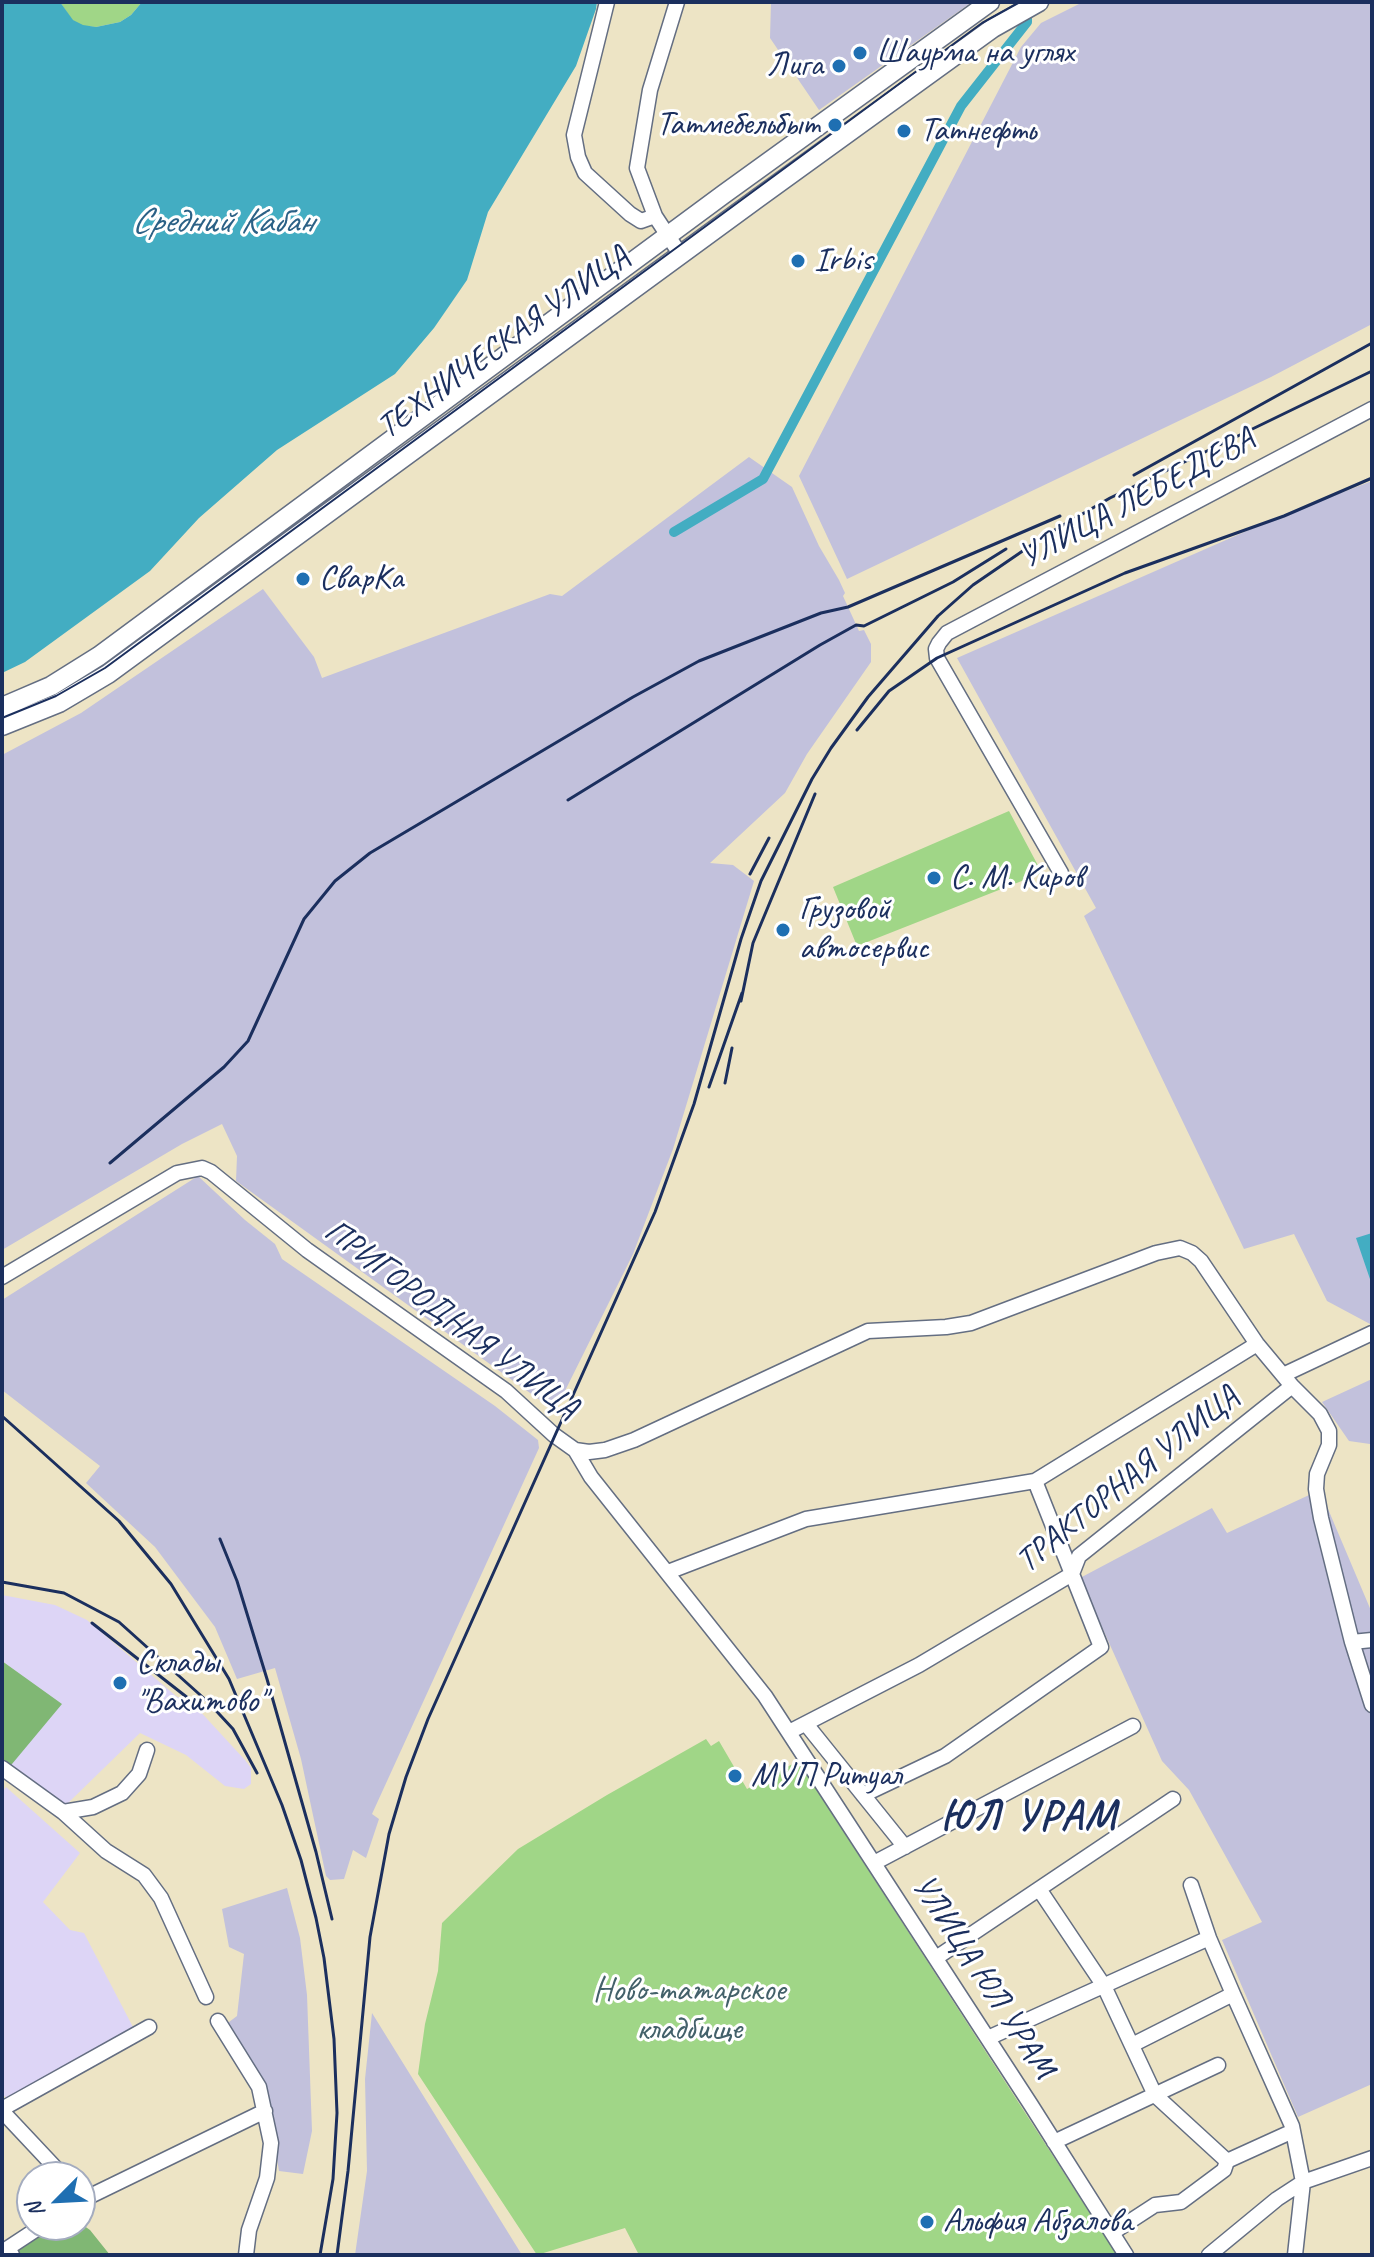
<!DOCTYPE html>
<meta charset="utf-8">
<style>
body{margin:0}
#map{position:relative;width:1374px;height:2257px;overflow:hidden;background:#ede4c5;font-family:Caveat,sans-serif}
canvas{display:block}
.frame{position:absolute;inset:0;border:4px solid #1b2f5e;pointer-events:none}
.north{position:absolute;left:16px;top:2161px;width:80px;height:80px;box-sizing:border-box;background:#fff;border:2px solid #a4acbf;border-radius:50%;rotate:246deg;font-size:22px;font-weight:700;line-height:32px;text-align:center;color:#1b2f5e}
.north::after{content:'';display:block;margin:auto;width:28px;height:36px;background:#1f6fb2;clip-path:polygon(50% 0,100% 100%,50% 72%,0 100%)}
</style>
<div id="map">
<canvas width="1374" height="2257"></canvas>
<div class="frame"></div>
<div class="north">N</div>
</div>
<script>
const g = document.querySelector('canvas').getContext('2d');
g.lineJoin = 'round';
function fillPath(path, color) {
  g.fillStyle = color;
  g.fill(path, 'evenodd');
}
function toPath(rows) {
  const path = new Path2D();
  for (const r of rows) {
    path.moveTo(r[0], r[1]);
    for (let i = 2; i < r.length; i += 2) path.lineTo(r[i], r[i + 1]);
  }
  return path;
}
function stroke(path, color, width, dash) {
  g.strokeStyle = color;
  g.lineWidth = width;
  g.lineCap = dash ? 'butt' : 'round';
  g.setLineDash(dash || []);
  g.stroke(path);
}
function drawText(font, color, halo, rows, align = 'center') {
  g.font = font + ' Caveat,sans-serif';
  g.lineWidth = 6;
  g.setLineDash([]);
  g.textBaseline = 'middle';
  g.strokeStyle = halo;
  g.fillStyle = color;
  for (const [text, x, y, turn = 0] of rows) {
    g.save();
    g.translate(x, y);
    g.rotate((+turn || 0) * Math.PI / 180);
    g.textAlign = isNaN(turn) ? turn : align;
    if (halo) g.strokeText(text, 0, 0);
    g.fillText(text, 0, 0);
    g.restore();
  }
}
fillPath(toPath([
 [2,1595,55,1605,87,1620,176,1696,197,1708,245,1760,251,1768,251,1784,244,1789,225,1786,186,1755,140,1733,65,1806,5,1767,53,1700,2,1661],
 [6,1787,80,1853,43,1902,70,1930,84,1933,134,2029,10,2101,2,2094,2,1792]
]), '#ddd5f6');
fillPath(toPath([
 [771,2,972,2,819,110,770,38],
 [1083,2,1372,2,1372,324,1271,377,847,579,799,476,1021,47,1041,23],
 [749,457,792,487,819,546,839,580,845,593,843,596,859,631,864,630,871,644,871,662,807,754,785,793,710,863,733,865,754,881,673,1149,633,1254,555,1411,236,1181,237,1156,222,1124,182,1144,2,1250,2,755,81,713,263,589,314,657,322,678,550,594,562,596],
 [1372,481,1372,1323,1370,1324,1327,1301,1294,1234,1244,1249,1084,916,1096,908,957,658,1283,515],
 [198,1176,245,1220,275,1244,282,1259,495,1406,538,1440,539,1448,372,1814,379,1819,366,1858,353,1850,344,1879,330,1880,326,1876,301,1759,275,1668,237,1679,215,1627,155,1547,86,1483,100,1466,2,1390,2,1300],
 [1372,1379,1372,1448,1370,1444,1349,1441,1322,1402],
 [1320,1490,1372,1613,1372,2084,1298,2117,1222,1940,1262,1922,1189,1790,1162,1761,1080,1578,1212,1508,1227,1533],
 [287,1888,300,1938,307,1995,312,2131,303,2174,279,2171,266,2094,225,2025,237,2016,244,1954,229,1947,222,1909],
 [372,2013,522,2255,355,2255,367,2171,365,2079]
]), '#c2c1dc');
fillPath(toPath([
 [60,2,142,2,131,15,120,22,96,27,83,26,72,20],
 [1009,811,1042,873,857,946,833,887],
 [706,1739,711,1746,719,1741,747,1789,798,1761,1117,2255,639,2255,625,2228,537,2255,418,2074,425,2024,438,1971,442,1923,518,1849,607,1795]
]), '#a0d687');
fillPath(toPath([
 [2,1661,62,1704,2,1776],
 [80,2223,90,2230,110,2255,12,2255,43,2225]
]), '#80b774');
fillPath(toPath([
 [2,2,60,2,73,20,83,25,96,27,120,22,131,15,142,2,597,2,596,9,576,66,488,212,467,280,434,328,395,374,277,450,199,518,150,571,25,662,2,673],
 [1372,1233,1372,1281,1371,1282,1356,1238]
]), '#43adc2');
stroke(toPath([
 [674,532,763,479,961,106,1027,22,1027,9]
]), '#43adc2', 10);
const minor = toPath([
 [607,2,574,135,578,157,585,173,630,214,641,221,655,216],
 [677,2,650,90,637,168,655,216,680,254],
 [1061,873,937,658,936,649,939,643,947,633,1372,409],
 [2,1277,177,1173,202,1168,211,1172,307,1250,506,1391,554,1435,575,1450,591,1477,765,1696,1031,2105,1126,2255],
 [1283,1375,1372,1333],
 [575,1450,589,1452,605,1450,634,1440,868,1331,946,1327,971,1323,1156,1253,1180,1248,1192,1253,1201,1261,1257,1344,1292,1386,1320,1414,1329,1431,1329,1445,1317,1474,1316,1489,1321,1518,1352,1642,1372,1705],
 [668,1572,806,1519,1035,1481,1257,1344],
 [1352,1642,1372,1640],
 [806,1724,905,1847],
 [789,1732,919,1665,1072,1574,1079,1556,1292,1386],
 [2,1768,63,1812,106,1851,144,1875,161,1898,206,1997],
 [863,1795,945,1756,1101,1647,1035,1481],
 [63,1812,93,1807,122,1793,139,1774,147,1750],
 [874,1863,1133,1726],
 [1191,1885,1209,1938,1233,1994,1292,2126,1303,2182,1295,2255],
 [1039,1889,1104,1986,1155,2095,1227,2161],
 [936,1958,1173,1799],
 [218,2021,259,2087,271,2143,267,2178,249,2230,246,2255],
 [988,2038,1209,1938],
 [1132,2045,1233,1994],
 [2,2109,149,2027],
 [2,2111,64,2177],
 [1054,2142,1218,2065],
 [80,2201,265,2111],
 [1112,2233,1155,2205,1181,2202,1224,2170,1227,2161,1293,2131],
 [12,2255,8,2248,43,2225],
 [1209,2255,1277,2199,1303,2182,1372,2158]
]);
const major = toPath([
 [2,707,51,686,99,656,724,194,990,2],
 [2,726,59,703,108,674,758,198,993,28,1039,2]
]);
stroke(minor, '#646e82', 17);
stroke(major, '#646e82', 21);
stroke(minor, '#fff', 14);
stroke(major, '#fff', 18);
stroke(toPath([
 [2,718,56,696,105,668,982,23,1020,2]
]), '#1b2f5e', 2);
stroke(toPath([
 [1134,475,1372,343],
 [857,730,889,691,937,658,1125,573,1284,516,1372,478],
 [568,800,820,645,856,625,864,626,953,582,1006,549],
 [750,874,769,838],
 [741,1001,753,943,815,794],
 [725,1083,732,1048],
 [709,1087,742,993],
 [110,1163,224,1067,248,1041,304,919,335,881,370,853,633,697,699,661,821,613,848,607,1060,516],
 [2,1416,119,1521,171,1584,229,1679,282,1805,301,1860,316,1918,324,1958,334,2039,337,2113,333,2179,320,2255],
 [220,1539,237,1581,267,1679,316,1852,332,1919],
 [2,1582,64,1593,119,1622,208,1702,233,1729,257,1773],
 [92,1623,193,1702],
 [337,2255,348,2171,370,1937,389,1834,406,1777,428,1719,655,1212,694,1104,741,939,761,881,812,779,831,748,868,697,938,616,973,585,1046,535,1110,498,1372,371]
]), '#1b2f5e', 3);
for (const [x, y, r, color] of [
 [860,53,8,"#1f6fb2"],
 [839,66,8,"#1f6fb2"],
 [835,125,8,"#1f6fb2"],
 [904,131,8,"#1f6fb2"],
 [798,261,8,"#1f6fb2"],
 [303,579,8,"#1f6fb2"],
 [934,878,8,"#1f6fb2"],
 [783,930,8,"#1f6fb2"],
 [120,1683,8,"#1f6fb2"],
 [735,1776,8,"#1f6fb2"],
 [927,2222,8,"#1f6fb2"]
]) {
  const dot = new Path2D();
  dot.arc(x, y, r, 0, 2 * Math.PI);
  g.fillStyle = color;
  g.fill(dot);
  stroke(dot, '#fff', 3);
}
drawText('34px', '#1b2f5e', '#fff', [
 ["Шаурма на углях",876,53],
 ["Лига",823,66,"right"],
 ["Татмебельбыт",819,125,"right"],
 ["Татнефть",920,131],
 ["Irbis",814,261],
 ["СварКа",319,579],
 ["С. М. Киров",950,878],
 ["Грузовой",799,910],
 ["автосервис",799,949],
 ["Склады",136,1663],
 ["\"Вахитово\"",136,1702],
 ["МУП Ритуал",751,1776],
 ["Альфия Абзалова",943,2222]
], 'left');
drawText('34px', '#1b2f5e', '#fff', [
 ["ТЕХНИЧЕСКАЯ УЛИЦА",504,343,-36],
 ["УЛИЦА ЛЕБЕДЕВА",1137,499,-28],
 ["ПРИГОРОДНАЯ УЛИЦА",451,1320,37],
 ["ТРАКТОРНАЯ УЛИЦА",1128,1480,-39],
 ["УЛИЦА ЮЛ УРАМ",983,1977,57]
]);
drawText('34px', '#43616a', '#fff', [
 ["Ново-татарское",689,1991],
 ["кладбище",689,2030]
]);
drawText('italic 36px', '#2b6186', '#fff', [
 ["Средний Кабан",222,223]
]);
g.letterSpacing = '2px';
drawText('bold 42px', '#1b2f5e', '#fff', [
 ["ЮЛ УРАМ",1029,1818]
]);
g.letterSpacing = '0px';
</script>
